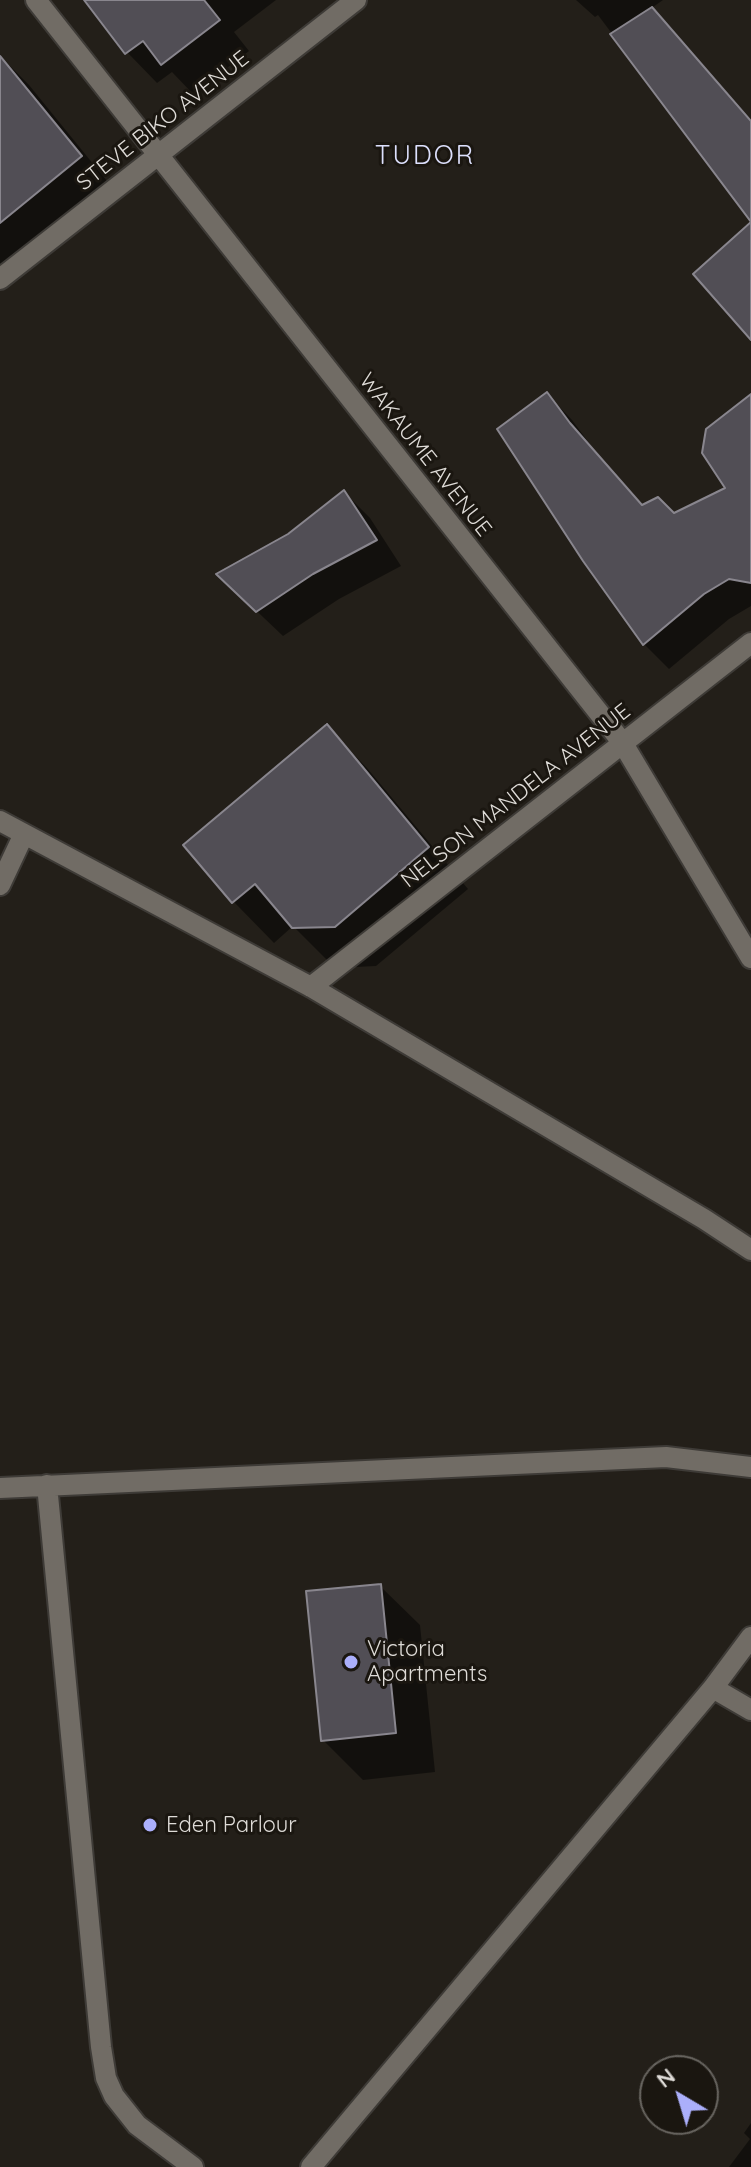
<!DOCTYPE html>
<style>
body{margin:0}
#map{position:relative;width:751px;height:2167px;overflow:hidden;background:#231f19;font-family:Quicksand,sans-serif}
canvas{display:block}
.north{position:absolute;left:639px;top:2055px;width:80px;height:80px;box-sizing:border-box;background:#1a1610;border:2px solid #686560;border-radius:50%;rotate:322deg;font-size:22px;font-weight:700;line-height:32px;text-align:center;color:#dedbd7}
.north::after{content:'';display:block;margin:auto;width:28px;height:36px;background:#abaffb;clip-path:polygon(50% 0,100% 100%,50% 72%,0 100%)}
</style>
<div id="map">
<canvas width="751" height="2167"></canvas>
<div class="north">N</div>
</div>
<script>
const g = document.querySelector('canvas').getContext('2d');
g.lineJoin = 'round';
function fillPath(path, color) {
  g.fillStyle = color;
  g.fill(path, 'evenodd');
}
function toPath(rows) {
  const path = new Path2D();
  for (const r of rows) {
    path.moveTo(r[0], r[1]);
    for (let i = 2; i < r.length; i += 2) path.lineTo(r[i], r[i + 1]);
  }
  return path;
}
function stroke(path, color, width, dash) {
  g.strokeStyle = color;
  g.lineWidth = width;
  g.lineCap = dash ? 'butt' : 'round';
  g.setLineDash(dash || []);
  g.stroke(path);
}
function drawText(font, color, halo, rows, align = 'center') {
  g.font = font + ' Quicksand,sans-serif';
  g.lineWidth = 6;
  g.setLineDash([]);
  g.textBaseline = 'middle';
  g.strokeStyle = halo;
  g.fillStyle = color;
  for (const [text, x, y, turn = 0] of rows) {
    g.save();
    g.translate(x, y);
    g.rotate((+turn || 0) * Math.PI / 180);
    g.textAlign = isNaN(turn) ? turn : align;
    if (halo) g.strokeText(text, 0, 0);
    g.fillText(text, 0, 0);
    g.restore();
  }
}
fillPath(toPath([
 [87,0,276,0,234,32,249,51,193,94,172,72,157,83,127,52],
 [576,0,663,0,653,7,751,120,751,219,598,15,595,17],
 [0,56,29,85,120,197,14,283,0,269],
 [547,394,572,420,595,451,644,506,674,515,728,489,751,400,751,606,729,619,669,669,644,644],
 [344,492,370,518,401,566,339,599,283,636,244,599,289,535],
 [327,727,367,768,468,889,376,966,335,968,293,926,274,943,234,902,186,845],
 [380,1586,420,1625,435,1772,363,1780,323,1740],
 [751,2123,751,2167,729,2167,750,2139,744,2133]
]), '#0007');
const building = toPath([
 [84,0,204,0,220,20,161,65,143,41,125,54,84,0],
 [652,7,751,121,751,222,610,34,652,7],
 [0,56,82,156,0,223,0,56],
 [751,222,751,340,693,274,751,222],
 [547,392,570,423,642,505,658,497,674,513,725,488,702,453,706,429,751,394,751,583,729,579,704,594,643,645,583,561,497,429,547,392],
 [344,490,377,540,313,574,256,612,216,574,288,534,344,490],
 [327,724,429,847,335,927,292,928,255,884,232,903,183,845,327,724],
 [381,1584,396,1733,321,1741,306,1591,381,1584]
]);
fillPath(building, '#514e55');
stroke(building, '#89868e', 2);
const street = toPath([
 [36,0,622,742,751,958],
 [0,279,356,0],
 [0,821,311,987,704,1219,751,1250],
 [0,885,24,834],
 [311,987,751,643],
 [47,1485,101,2047,106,2078,114,2096,137,2125,193,2167],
 [0,1488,666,1457,751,1467],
 [713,1688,751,1710],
 [311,2167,713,1688,751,1637]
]);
stroke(street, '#3e3b37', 24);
stroke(street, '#716c65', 20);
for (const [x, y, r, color] of [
 [351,1662,8,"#abaffb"],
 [150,1825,8,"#abaffb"]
]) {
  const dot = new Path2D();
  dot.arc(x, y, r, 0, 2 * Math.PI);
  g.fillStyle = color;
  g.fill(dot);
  stroke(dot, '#1a1610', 3);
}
drawText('22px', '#dedbd7', '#1a1610', [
 ["STEVE BIKO AVENUE",163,121,-38],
 ["WAKAUME AVENUE",425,455,52],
 ["NELSON MANDELA AVENUE",516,796,-38]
]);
drawText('22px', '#dedbd7', '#1a1610', [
 ["Victoria",367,1649],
 ["Apartments",367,1674],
 ["Eden Parlour",166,1825]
], 'left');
g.letterSpacing = '2px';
drawText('26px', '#dde0fd', '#1a1610', [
 ["TUDOR",425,156]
]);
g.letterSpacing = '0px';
</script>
